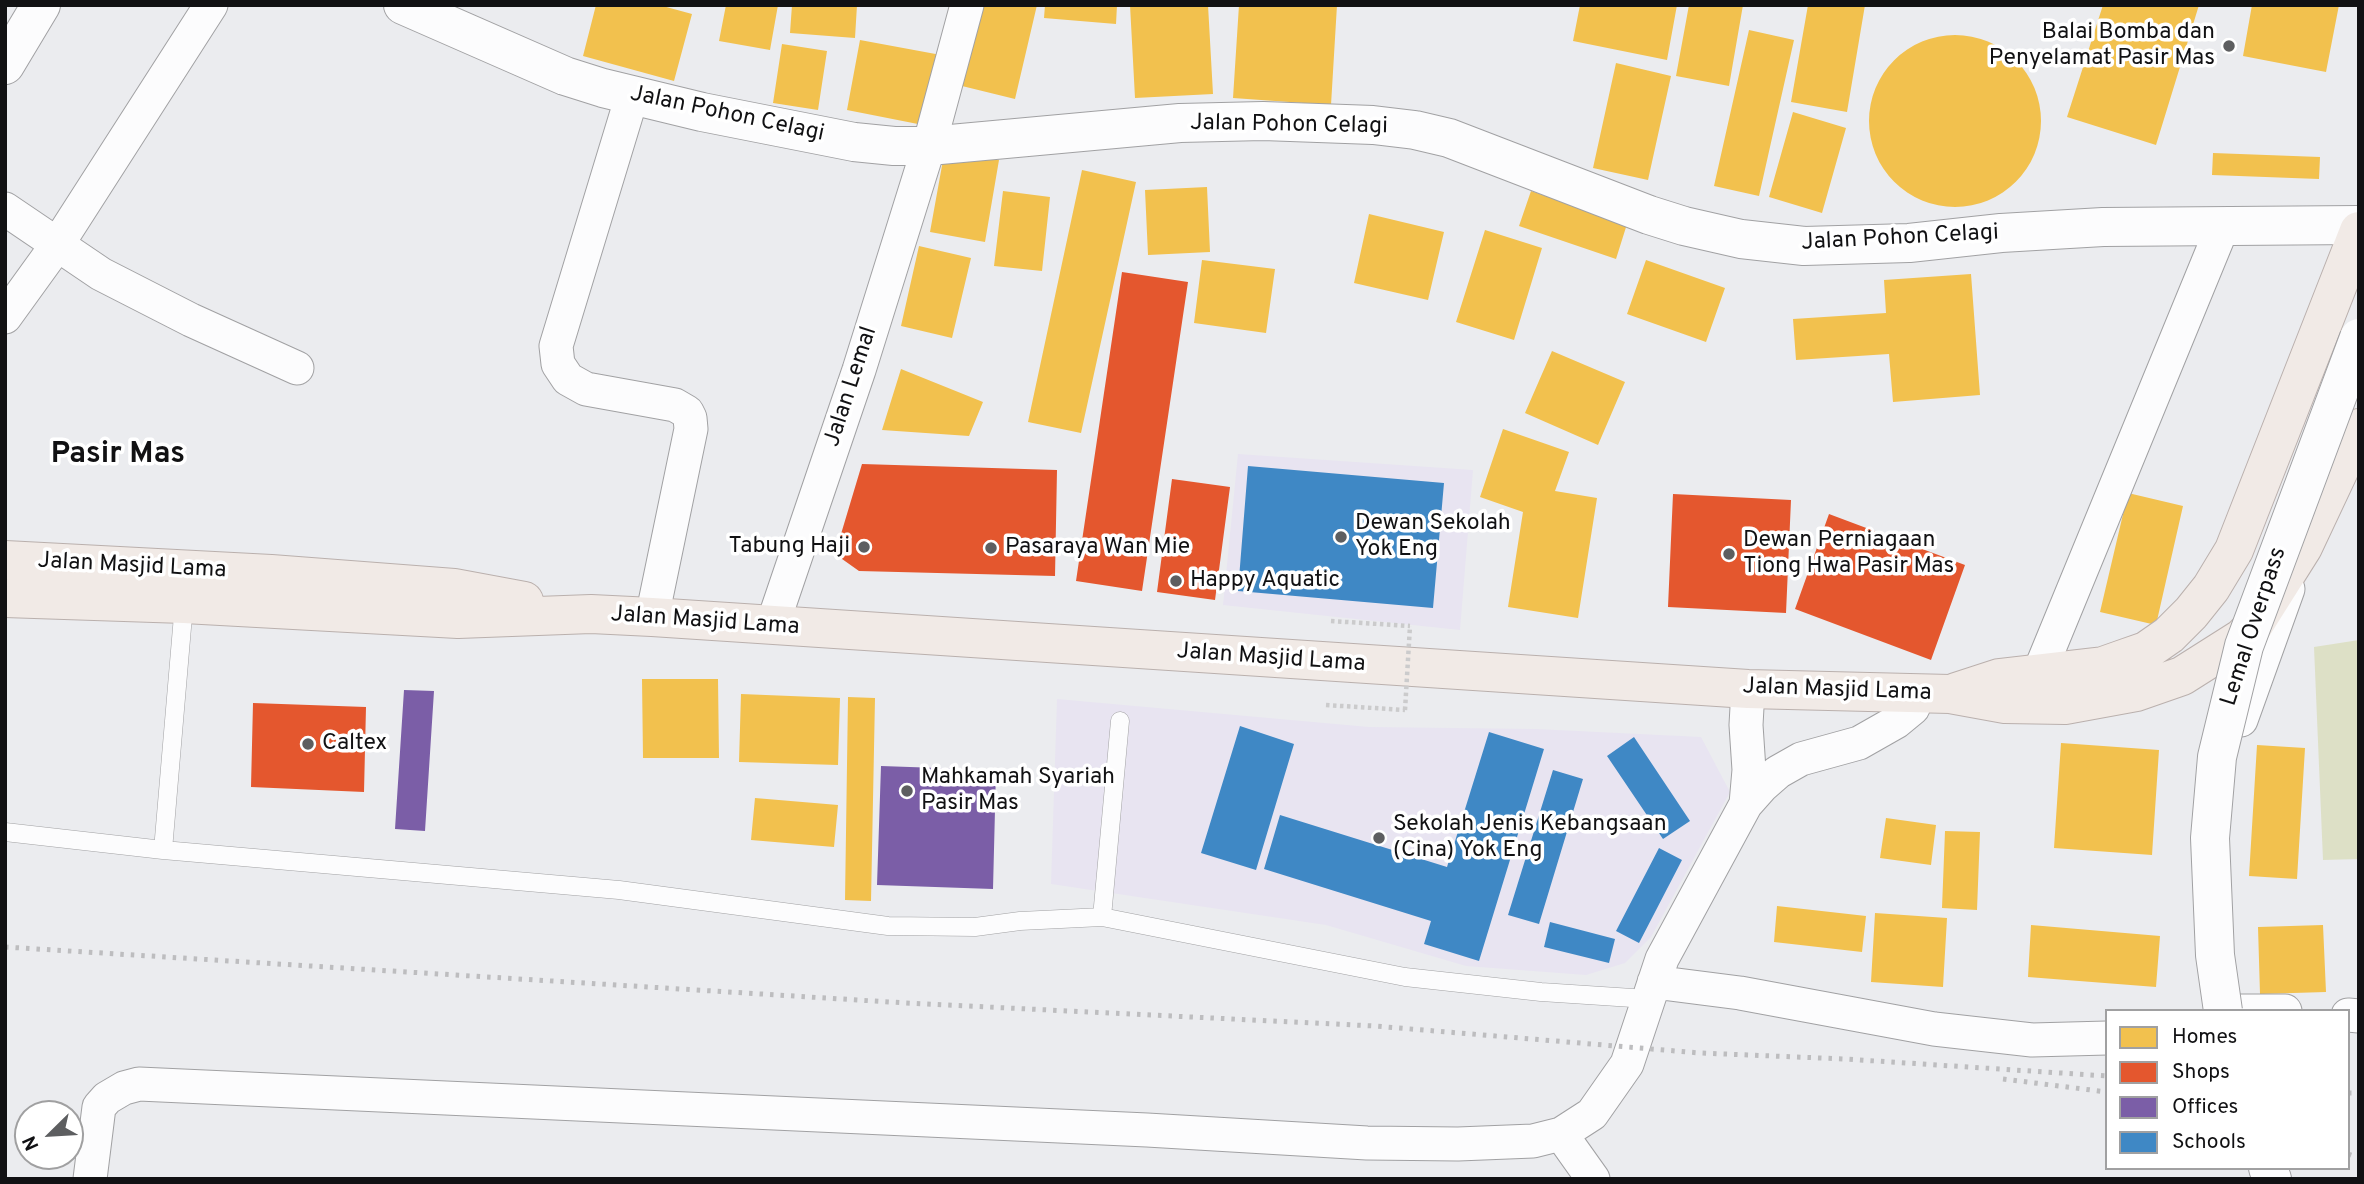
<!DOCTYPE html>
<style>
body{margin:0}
#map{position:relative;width:2364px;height:1184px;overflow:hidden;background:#ebecef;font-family:Overpass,sans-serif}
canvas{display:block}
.frame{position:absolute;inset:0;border:7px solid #111113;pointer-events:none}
.legend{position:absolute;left:2105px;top:1009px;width:245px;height:161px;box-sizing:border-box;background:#fff;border:2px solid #a0a0a1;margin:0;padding:9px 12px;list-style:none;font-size:21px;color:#111113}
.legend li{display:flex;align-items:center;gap:14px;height:35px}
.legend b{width:35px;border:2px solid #a0a0a1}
.north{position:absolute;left:14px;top:1100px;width:70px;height:70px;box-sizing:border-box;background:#fff;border:2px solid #a0a0a1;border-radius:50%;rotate:246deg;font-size:19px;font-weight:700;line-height:28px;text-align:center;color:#111113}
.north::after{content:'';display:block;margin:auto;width:24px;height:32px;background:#5d5e60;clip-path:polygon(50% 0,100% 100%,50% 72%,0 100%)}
</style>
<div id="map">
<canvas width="2364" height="1184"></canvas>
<div class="frame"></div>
<ul class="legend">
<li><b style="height:19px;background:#f2c14e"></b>Homes</li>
<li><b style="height:19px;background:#e4572e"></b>Shops</li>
<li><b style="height:19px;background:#7b5ea7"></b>Offices</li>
<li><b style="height:19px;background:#3f88c5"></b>Schools</li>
</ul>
<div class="north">N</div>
</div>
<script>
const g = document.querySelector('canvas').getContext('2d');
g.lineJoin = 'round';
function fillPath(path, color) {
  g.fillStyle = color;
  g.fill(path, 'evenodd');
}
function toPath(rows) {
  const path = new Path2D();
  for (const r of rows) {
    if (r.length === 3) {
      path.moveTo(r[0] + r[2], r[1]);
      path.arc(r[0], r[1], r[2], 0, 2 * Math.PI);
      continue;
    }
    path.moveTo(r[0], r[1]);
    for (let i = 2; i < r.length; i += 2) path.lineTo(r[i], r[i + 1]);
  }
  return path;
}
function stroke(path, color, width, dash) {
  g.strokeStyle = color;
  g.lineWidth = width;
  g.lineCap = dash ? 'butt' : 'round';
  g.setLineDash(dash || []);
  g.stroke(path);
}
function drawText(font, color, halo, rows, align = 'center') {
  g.font = font + ' Overpass,sans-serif';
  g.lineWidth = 7;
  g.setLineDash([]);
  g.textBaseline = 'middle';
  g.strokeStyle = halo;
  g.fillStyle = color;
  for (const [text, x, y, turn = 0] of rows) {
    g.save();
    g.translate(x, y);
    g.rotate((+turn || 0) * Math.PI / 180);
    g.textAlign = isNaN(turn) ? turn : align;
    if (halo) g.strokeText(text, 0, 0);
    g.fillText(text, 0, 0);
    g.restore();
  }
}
fillPath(toPath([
 [1238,454,1473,470,1460,630,1223,605],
 [1057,699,1369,727,1536,729,1701,737,1730,792,1651,937,1625,963,1586,975,1466,966,1326,925,1051,884]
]), '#e8e4f1');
fillPath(toPath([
 [2359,640,2359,859,2323,860,2314,647]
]), '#dde0c6');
fillPath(toPath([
 [596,5,659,5,692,14,674,81,583,56],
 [726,5,778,5,770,50,719,41],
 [792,5,857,5,855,38,790,33],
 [981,5,1037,5,1015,99,962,86],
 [1045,5,1117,5,1116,24,1044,18],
 [1130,5,1208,5,1213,94,1135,98],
 [1239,5,1337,5,1331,105,1233,98],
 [1580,5,1677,5,1667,60,1573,41],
 [1689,5,1743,5,1729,86,1676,76],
 [1808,5,1865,5,1847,112,1791,102],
 [2103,5,2199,5,2156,145,2067,117],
 [2252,5,2339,5,2326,72,2243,56],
 [1749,30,1794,40,1759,196,1714,186],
 [1955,121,86],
 [860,40,941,55,928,126,847,110],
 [782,44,827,51,818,110,773,103],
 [1616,63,1671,76,1648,180,1593,168],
 [1793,112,1846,128,1822,213,1769,197],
 [945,149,999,160,985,242,930,232],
 [2213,153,2320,157,2319,179,2212,175],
 [1082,170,1136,182,1081,433,1028,422],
 [1207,187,1210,252,1148,255,1145,190],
 [1003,191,1050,197,1042,271,994,266],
 [1531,191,1627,224,1616,259,1519,226],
 [1369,214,1444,232,1428,300,1354,283],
 [1485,230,1542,248,1514,340,1456,322],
 [919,246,971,258,952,338,901,326],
 [1202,260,1275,269,1266,333,1194,323],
 [1646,260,1725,288,1706,342,1627,314],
 [1971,274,1980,395,1893,402,1889,354,1796,360,1793,319,1886,313,1884,280],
 [1552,351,1625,382,1598,445,1525,413],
 [901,369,983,402,969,436,882,430],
 [1503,429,1569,452,1555,491,1597,498,1578,618,1508,607,1523,512,1480,497],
 [2128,493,2183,506,2156,625,2100,612],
 [642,679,718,679,719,758,643,758],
 [741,694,840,698,838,765,739,762],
 [848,697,875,698,871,901,845,900],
 [2061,743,2159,750,2152,855,2054,848],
 [2257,745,2305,748,2297,879,2249,876],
 [755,798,838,805,834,847,751,840],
 [1886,818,1936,825,1931,865,1880,858],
 [1945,831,1980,832,1977,910,1942,908],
 [1777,906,1866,916,1862,952,1774,942],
 [1875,913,1947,918,1943,987,1871,982],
 [2031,925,2160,936,2156,987,2028,977],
 [2323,925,2326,992,2260,994,2258,927]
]), '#f2c14e');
fillPath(toPath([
 [1122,272,1188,282,1142,591,1076,581],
 [862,464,1057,470,1055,576,859,571,835,554],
 [1172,479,1230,487,1215,600,1157,592],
 [1673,494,1791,500,1786,613,1668,607],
 [1829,514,1965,565,1931,660,1795,609],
 [253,703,366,707,364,792,251,787]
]), '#e4572e');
fillPath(toPath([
 [404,690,434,691,425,831,395,829],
 [881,766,996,770,993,889,877,885]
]), '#7b5ea7');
fillPath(toPath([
 [1248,466,1444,483,1433,608,1238,591],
 [1240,726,1294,744,1256,870,1201,853],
 [1489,732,1544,749,1479,961,1424,944,1431,921,1264,869,1280,815,1447,867],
 [1634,737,1690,821,1663,839,1607,756],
 [1553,770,1583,779,1539,924,1508,915],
 [1659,848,1682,860,1639,943,1616,931],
 [1550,922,1615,939,1609,963,1544,947]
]), '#3f88c5');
const service = toPath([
 [5,832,163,850,184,604],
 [163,850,619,890,888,926,975,927,1020,921,1102,917,1405,977,1541,992,1648,999],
 [1102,917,1120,721]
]);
const minor = toPath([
 [632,96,556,346,558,364,568,379,586,389,675,405,687,412,690,418,691,429,652,617],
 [5,209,101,274,191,320,297,368],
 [5,317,57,245,211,5],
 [772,626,859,370,929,146,967,5],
 [2039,673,2222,228],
 [2241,720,2288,589],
 [1746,804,1749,770,1746,725,1748,689],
 [1654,982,1740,993,1934,1029,2032,1040,2107,1038],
 [2228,1011,2285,1011],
 [2348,1015,2359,1016],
 [1561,1134,1592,1114,1627,1064,1662,959,1746,804,1762,786,1778,772,1801,759,1859,743,1896,722,1913,708,1918,693],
 [90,1179,99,1107,107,1098,124,1088,139,1084,1147,1130,1367,1143,1458,1144,1533,1141,1561,1134,1593,1179]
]);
const tertiary = toPath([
 [403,5,565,76,603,88,702,112,854,142,894,146,929,146,1180,123,1263,121,1373,125,1415,130,1449,138,1649,215,1684,226,1741,239,1804,246,1909,243,2001,233,2103,227,2359,225],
 [5,65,41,5]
]);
const secondary = toPath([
 [2268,1168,2272,1179]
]);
const trunk = toPath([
 [5,560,271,574,454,588,524,601],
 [5,598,184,604,458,619,591,614,652,617,1748,689,1950,694,2005,704,2065,705,2136,692,2182,676,2242,638,2252,628,2303,547,2359,428],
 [1956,692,1999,678,2103,666,2120,660,2146,651,2169,635,2191,613,2211,588,2234,550,2359,231]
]);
stroke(service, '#a1a1a3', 19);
stroke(minor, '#a1a1a3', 35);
stroke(tertiary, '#a1a1a3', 40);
stroke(secondary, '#a1a1a3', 40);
stroke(trunk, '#bab0ad', 40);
stroke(toPath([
 [1331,621,1410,626],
 [1326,705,1405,710]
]), '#cbcbcc', 4.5, [3.5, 3.5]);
stroke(service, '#fcfcfd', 18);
stroke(minor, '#fcfcfd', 33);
stroke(tertiary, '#fcfcfd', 38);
stroke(secondary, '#fcfcfd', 38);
stroke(trunk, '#f1eae6', 38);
stroke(toPath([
 [5,947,906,1003,1375,1026,1700,1053,1845,1059,2107,1076],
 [2003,1079,2107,1092],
 [2348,1093,2359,1093],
 [2348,1154,2359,1158]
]), '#bdbdbf', 5, [3.5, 7]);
const secondaryBridge = toPath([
 [2223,1011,2215,955,2210,838,2217,757,2244,646,2359,338]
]);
stroke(secondaryBridge, '#a1a1a3', 40, []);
stroke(toPath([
 [1405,710,1410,626]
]), '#cbcbcc', 4.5, [3.5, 3.5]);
stroke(secondaryBridge, '#fcfcfd', 38);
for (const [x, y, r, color] of [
 [2229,46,7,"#5d5e60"],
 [1341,537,7,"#5d5e60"],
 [864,547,7,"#5d5e60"],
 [991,548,7,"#5d5e60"],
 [1729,554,7,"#5d5e60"],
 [1176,581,7,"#5d5e60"],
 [308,744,7,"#5d5e60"],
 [907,791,7,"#5d5e60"],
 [1379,838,7,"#5d5e60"]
]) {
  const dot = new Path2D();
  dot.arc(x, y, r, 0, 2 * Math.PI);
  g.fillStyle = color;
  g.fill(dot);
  stroke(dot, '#fff', 2.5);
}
drawText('23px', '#111113', '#fff', [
 ["Balai Bomba dan",2215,33,"right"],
 ["Penyelamat Pasir Mas",2215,59,"right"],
 ["Dewan Sekolah",1355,524],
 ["Yok Eng",1355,550],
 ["Dewan Perniagaan",1743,541],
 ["Tiong Hwa Pasir Mas",1743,567],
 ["Tabung Haji",850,547,"right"],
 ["Pasaraya Wan Mie",1005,548],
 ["Happy Aquatic",1190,581],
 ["Caltex",322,744],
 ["Mahkamah Syariah",921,778],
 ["Pasir Mas",921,804],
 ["Sekolah Jenis Kebangsaan",1393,825],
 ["(Cina) Yok Eng",1393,851]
], 'left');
drawText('23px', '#111113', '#fff', [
 ["Jalan Pohon Celagi",727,115,12],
 ["Jalan Pohon Celagi",1289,126,1],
 ["Jalan Pohon Celagi",1900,239,-3],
 ["Jalan Lemal",852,387,-72],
 ["Jalan Masjid Lama",132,567,3],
 ["Jalan Masjid Lama",705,622,4],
 ["Lemal Overpass",2255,627,-72],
 ["Jalan Masjid Lama",1271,659,4],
 ["Jalan Masjid Lama",1837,691,2]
]);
drawText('bold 30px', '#111113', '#fff', [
 ["Pasir Mas",118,456]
]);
</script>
